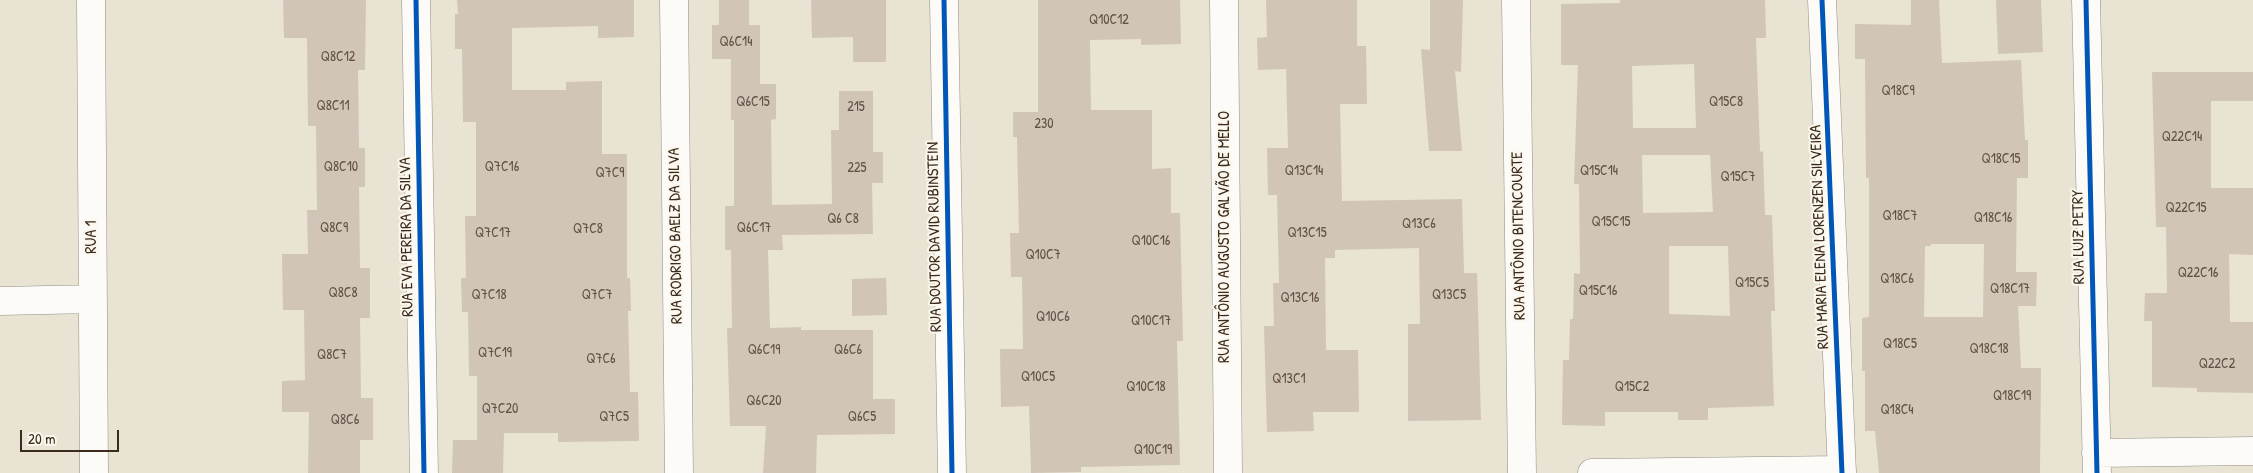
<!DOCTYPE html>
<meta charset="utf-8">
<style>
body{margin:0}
#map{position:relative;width:2253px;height:473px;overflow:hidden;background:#e8e3d3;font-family:"Patrick Hand",sans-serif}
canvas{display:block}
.scale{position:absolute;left:20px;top:430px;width:99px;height:22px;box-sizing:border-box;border:2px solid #3b2a1e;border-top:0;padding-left:6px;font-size:15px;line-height:18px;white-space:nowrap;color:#3b2a1e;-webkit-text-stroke:4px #fbf7ec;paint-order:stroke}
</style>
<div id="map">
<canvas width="2253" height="473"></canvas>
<div class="scale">20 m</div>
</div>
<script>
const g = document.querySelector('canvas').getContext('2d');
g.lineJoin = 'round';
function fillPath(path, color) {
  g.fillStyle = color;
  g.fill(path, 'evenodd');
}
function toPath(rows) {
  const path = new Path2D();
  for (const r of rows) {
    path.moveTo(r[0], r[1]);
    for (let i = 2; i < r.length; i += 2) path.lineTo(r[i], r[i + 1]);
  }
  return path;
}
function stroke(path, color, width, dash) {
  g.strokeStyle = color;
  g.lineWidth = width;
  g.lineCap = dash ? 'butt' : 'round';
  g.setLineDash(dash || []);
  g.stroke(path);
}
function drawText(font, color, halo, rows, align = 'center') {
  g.font = font + ' "Patrick Hand",sans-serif';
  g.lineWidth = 4;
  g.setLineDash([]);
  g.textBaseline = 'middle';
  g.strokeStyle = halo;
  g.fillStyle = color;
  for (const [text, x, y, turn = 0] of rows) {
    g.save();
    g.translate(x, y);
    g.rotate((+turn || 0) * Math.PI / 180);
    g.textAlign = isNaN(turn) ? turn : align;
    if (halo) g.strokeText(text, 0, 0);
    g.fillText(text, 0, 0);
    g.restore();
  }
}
fillPath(toPath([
 [283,0,366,0,365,70,358,70,359,148,365,148,365,187,359,187,360,268,370,268,370,318,360,318,361,398,373,398,373,440,360,440,360,473,308,473,309,412,282,412,282,381,305,380,304,310,283,310,282,254,308,254,307,210,317,210,316,126,308,126,307,38,284,38],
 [457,0,634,0,634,37,598,38,598,26,512,28,512,90,566,90,566,82,602,81,602,154,627,154,627,278,630,278,631,311,628,311,630,392,638,392,639,441,558,442,558,433,504,433,503,473,452,473,453,440,477,440,477,376,469,376,468,312,462,312,461,278,466,278,465,216,476,216,476,122,463,122,462,49,455,49,455,14,458,14],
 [719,0,749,0,749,25,760,25,760,84,776,84,776,119,771,120,772,205,832,204,831,130,839,130,839,91,873,91,873,152,883,152,883,183,872,183,873,234,782,235,783,250,768,250,770,328,801,327,801,330,873,330,873,399,895,399,895,434,817,435,816,473,763,473,766,426,730,426,727,328,732,328,731,250,725,250,725,206,734,206,734,120,731,120,731,59,712,59,712,25,719,25],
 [811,0,886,0,886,62,853,62,853,37,812,38],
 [1038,0,1180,0,1181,44,1141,45,1141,39,1090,40,1091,110,1152,110,1152,169,1171,168,1171,213,1180,213,1183,341,1177,341,1180,465,1081,467,1081,472,1031,473,1029,406,1001,407,1000,349,1023,349,1022,277,1011,277,1010,233,1019,233,1017,137,1013,137,1013,112,1038,112],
 [1266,0,1357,0,1357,46,1366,46,1367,104,1340,104,1342,201,1462,199,1464,273,1477,273,1481,420,1408,421,1408,324,1420,324,1419,248,1335,250,1335,258,1325,258,1326,350,1358,350,1359,412,1313,412,1314,431,1267,432,1264,326,1274,326,1273,283,1279,283,1277,195,1268,195,1267,148,1288,148,1286,69,1258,70,1257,38,1267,37],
 [1430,0,1463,0,1461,72,1455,71,1462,151,1429,151,1421,49,1430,50],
 [1620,0,1765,0,1766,38,1756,38,1760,152,1763,151,1765,215,1772,215,1775,311,1771,311,1774,406,1708,408,1708,420,1678,420,1678,412,1605,412,1605,426,1562,425,1563,360,1569,360,1570,319,1573,319,1574,273,1580,274,1579,184,1574,184,1578,65,1561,65,1561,4,1620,3],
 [1694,64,1696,128,1633,128,1632,66],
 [1642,155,1710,155,1713,212,1643,213],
 [1669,246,1728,246,1730,316,1669,314],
 [1911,0,1939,0,1942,63,2021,60,2025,140,2028,140,2028,178,2017,178,2016,272,2037,272,2036,306,2018,306,2021,368,2041,368,2040,473,1879,473,1875,431,1865,431,1865,371,1862,371,1862,318,1869,317,1869,178,1866,178,1865,59,1855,59,1855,24,1911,25],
 [1931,244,1984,244,1983,317,1924,317,1925,246,1931,246],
 [1996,0,2041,0,2043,52,1998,54],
 [2152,72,2253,72,2253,101,2211,101,2211,188,2253,188,2253,255,2229,254,2230,322,2253,322,2253,393,2197,392,2197,388,2152,387,2152,321,2144,321,2145,293,2167,293,2166,227,2156,227],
 [886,278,887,315,852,316,852,279]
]), '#d1c5b8');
const minor = toPath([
 [91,0,94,473],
 [416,0,424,473],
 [674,0,679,473],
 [1224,0,1228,473],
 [1516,0,1522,473],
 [1822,0,1842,473],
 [2086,0,2097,473],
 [0,301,93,299],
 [2096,453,2253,451],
 [1592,473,1842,470]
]);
const tertiary = toPath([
 [944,0,952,473]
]);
stroke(minor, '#928d83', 29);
stroke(tertiary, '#928d83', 29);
stroke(minor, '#fcfbf8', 28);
stroke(tertiary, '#fcfbf8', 28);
stroke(toPath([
 [416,0,424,473],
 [944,0,952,473],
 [1822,0,1842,473],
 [2086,0,2097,473]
]), '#0057b8', 5);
drawText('14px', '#605144', null, [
 ["Q10C12",1109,20],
 ["Q6C14",736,42],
 ["Q8C12",338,57],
 ["Q18C9",1898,91],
 ["Q6C15",753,102],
 ["Q15C8",1726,102],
 ["Q8C11",333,106],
 ["215",856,107],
 ["230",1044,124],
 ["Q22C14",2182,137],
 ["Q18C15",2001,159],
 ["Q8C10",341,167],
 ["Q7C16",502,167],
 ["225",857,168],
 ["Q13C14",1304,171],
 ["Q15C14",1599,171],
 ["Q7C9",610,173],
 ["Q15C7",1738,177],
 ["Q22C15",2186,208],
 ["Q18C7",1900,216],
 ["Q18C16",1993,218],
 ["Q6 C8",843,219],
 ["Q15C15",1611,222],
 ["Q13C6",1419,224],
 ["Q8C9",334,228],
 ["Q6C17",754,228],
 ["Q7C8",588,229],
 ["Q7C17",493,233],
 ["Q13C15",1307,233],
 ["Q10C16",1151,241],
 ["Q10C7",1043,255],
 ["Q22C16",2198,273],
 ["Q18C6",1897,279],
 ["Q15C5",1752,283],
 ["Q18C17",2010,289],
 ["Q15C16",1598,291],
 ["Q8C8",343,293],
 ["Q7C18",489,295],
 ["Q7C7",597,295],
 ["Q13C5",1449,295],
 ["Q13C16",1300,298],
 ["Q10C6",1053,317],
 ["Q10C17",1151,321],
 ["Q18C5",1900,344],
 ["Q18C18",1989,349],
 ["Q6C19",764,350],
 ["Q6C6",848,350],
 ["Q7C19",495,353],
 ["Q8C7",332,355],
 ["Q7C6",601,359],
 ["Q22C2",2217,364],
 ["Q10C5",1038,377],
 ["Q13C1",1289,379],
 ["Q10C18",1146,387],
 ["Q15C2",1632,387],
 ["Q18C19",2012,396],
 ["Q6C20",764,401],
 ["Q7C20",500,409],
 ["Q18C4",1897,410],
 ["Q7C5",614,417],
 ["Q6C5",862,417],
 ["Q8C6",345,420],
 ["Q10C19",1153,450]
]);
drawText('16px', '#3b2a1e', '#fbf7ec', [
 ["RUA RODRIGO BAELZ DA SILVA",676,236,-91],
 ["RUA ANTÔNIO BITENCOURTE",1519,236,-91],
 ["RUA 1",92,237,-90],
 ["RUA EVA PEREIRA DA SILVA",407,237,-91],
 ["RUA DOUTOR DAVID RUBINSTEIN",935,237,-91],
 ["RUA ANTÔNIO AUGUSTO GALVÃO DE MELLO",1225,237,-90],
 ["RUA MARIA ELENA LORENZEN SILVEIRA",1820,237,-92],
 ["RUA LUIZ PETRY",2079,237,-91]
]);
</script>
